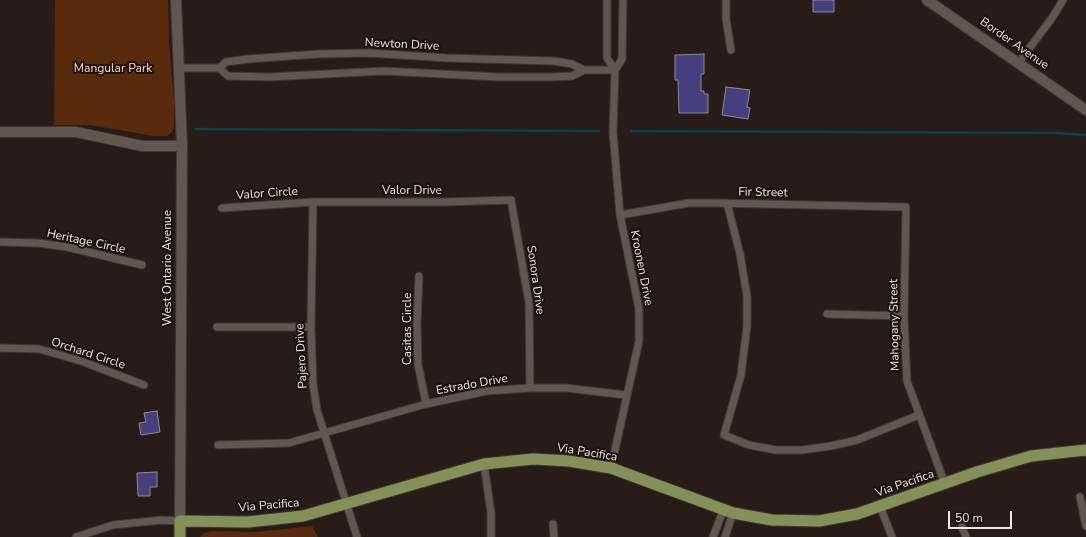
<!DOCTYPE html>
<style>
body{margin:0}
#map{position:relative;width:1086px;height:537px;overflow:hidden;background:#271c17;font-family:"Nunito Sans",sans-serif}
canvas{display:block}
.scale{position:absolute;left:948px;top:511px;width:64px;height:18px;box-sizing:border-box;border:2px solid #eee7e3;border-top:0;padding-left:5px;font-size:12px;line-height:14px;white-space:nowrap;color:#eee7e3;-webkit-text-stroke:3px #1d130e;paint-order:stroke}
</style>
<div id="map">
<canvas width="1086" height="537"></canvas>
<div class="scale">50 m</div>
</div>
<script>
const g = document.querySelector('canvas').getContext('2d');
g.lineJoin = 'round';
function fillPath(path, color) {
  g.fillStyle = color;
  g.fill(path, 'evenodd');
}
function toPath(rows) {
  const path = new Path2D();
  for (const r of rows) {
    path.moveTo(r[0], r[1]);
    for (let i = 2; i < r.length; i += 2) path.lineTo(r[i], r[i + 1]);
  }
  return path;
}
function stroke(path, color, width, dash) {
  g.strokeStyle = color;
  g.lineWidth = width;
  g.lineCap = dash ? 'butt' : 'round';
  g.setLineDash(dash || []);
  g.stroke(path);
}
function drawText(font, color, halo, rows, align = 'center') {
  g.font = font + ' "Nunito Sans",sans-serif';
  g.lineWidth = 4;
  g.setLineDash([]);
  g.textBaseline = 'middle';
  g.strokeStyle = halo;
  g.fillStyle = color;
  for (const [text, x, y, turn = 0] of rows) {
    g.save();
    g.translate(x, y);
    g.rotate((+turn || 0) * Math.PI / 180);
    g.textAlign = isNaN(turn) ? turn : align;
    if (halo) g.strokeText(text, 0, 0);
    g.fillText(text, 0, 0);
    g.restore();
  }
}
fillPath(toPath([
 [55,0,168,0,169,41,174,101,174,128,170,134,167,136,154,136,90,125,54,125],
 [312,526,318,537,200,537,204,533,212,531,256,532]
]), '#5a2a0c');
stroke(toPath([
 [196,129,599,131],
 [631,131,1057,133,1086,135]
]), '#094353', 2.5);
const building = toPath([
 [813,0,834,0,834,12,813,12,813,0],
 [704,54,704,74,701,74,701,91,704,91,704,94,708,94,708,113,679,113,678,80,675,80,675,55,704,54],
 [726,87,750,90,747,107,750,108,748,119,722,115,726,87],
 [157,411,160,432,141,435,139,423,146,422,144,413,157,411],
 [157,472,157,487,150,487,150,496,138,496,137,473,157,472]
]);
fillPath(building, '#463e7d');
stroke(building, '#8c8c99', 1);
const street = toPath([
 [607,0,607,58,615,70],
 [726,0,726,19,731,50],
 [1019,62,1052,18,1063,0],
 [179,68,219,68,228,76,269,77,384,71,499,77,552,77,572,76,584,70,615,70],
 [219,68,226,62,248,59,318,54,369,53,447,58,554,61,572,64,584,70],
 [313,202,311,327,313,384,317,410,357,537],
 [727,203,740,254,747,296,747,326,741,375,724,435,749,445,776,450,802,450,831,446,857,440,919,415],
 [222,208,313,202,445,202,511,200,529,303,530,388],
 [620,215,689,203,715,203,906,207,904,316,907,381,945,484],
 [0,242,38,243,67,247,142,265],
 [419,276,417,324,418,364,426,404],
 [827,314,904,316],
 [217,327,311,327],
 [0,348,39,349,81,361,144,385],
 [218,445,289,443,426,404,487,391,530,388,566,388,626,395],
 [484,464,491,513,491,537],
 [611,468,639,341,639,309,620,215,613,132,615,70,622,59,623,0],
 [1080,497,1086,526],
 [880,506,892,537],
 [553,524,554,537],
 [962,527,966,537],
 [76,537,113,525,162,520,180,521],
 [713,537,723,511],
 [725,537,733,513]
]);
const secondary = toPath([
 [176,0,182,146,180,521],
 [927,0,1086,110],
 [0,132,76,132,142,146,182,146]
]);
const primary = toPath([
 [180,537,180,521,248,522,303,516,484,464,533,459,569,461,611,468,733,513,772,520,819,521,857,514,977,472,1031,456,1086,450]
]);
stroke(street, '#403834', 9);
stroke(secondary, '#403834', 12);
stroke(primary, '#403834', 13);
stroke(street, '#625650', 7);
stroke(secondary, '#625650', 10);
stroke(primary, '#839057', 11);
drawText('12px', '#eee7e3', '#1d130e', [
 ["Border Avenue",1014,44,35],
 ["Newton Drive",402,45,3],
 ["Valor Drive",412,191],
 ["Fir Street",763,193,1],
 ["Valor Circle",267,194,-4],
 ["Heritage Circle",86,242,12],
 ["West Ontario Avenue",168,268,-90],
 ["Kroonen Drive",641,268,79],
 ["Sonora Drive",535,280,82],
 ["Mahogany Street",895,325,-91],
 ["Casitas Circle",408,329,-90],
 ["Orchard Circle",88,354,18],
 ["Pajero Drive",302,356,-93],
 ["Estrado Drive",472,385,-10],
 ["Via Pacifica",587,453,9],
 ["Via Pacifica",905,484,-19],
 ["Via Pacifica",269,506,-5]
]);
drawText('12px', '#ffd7c2', '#1d130e', [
 ["Mangular Park",113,69]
]);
</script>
